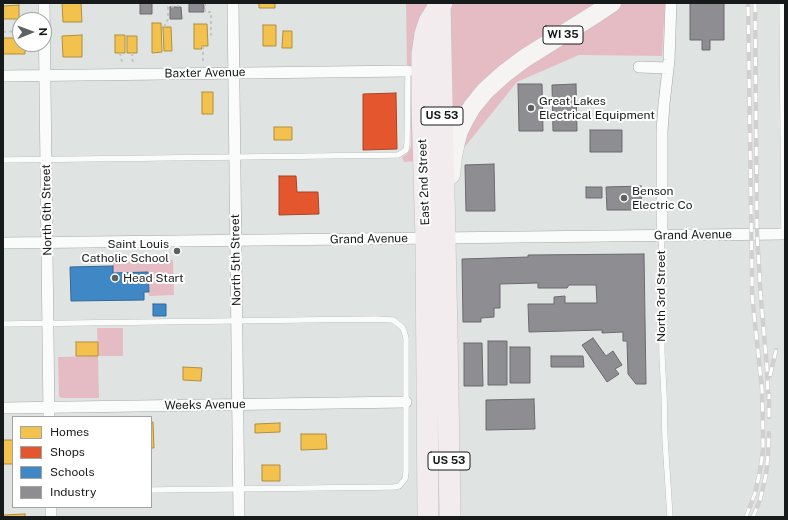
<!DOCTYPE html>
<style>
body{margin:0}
#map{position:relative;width:788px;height:520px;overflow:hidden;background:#dfe4e3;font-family:"Public Sans",sans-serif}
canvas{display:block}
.frame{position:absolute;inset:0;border:4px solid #171a1a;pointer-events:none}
.legend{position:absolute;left:12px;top:416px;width:140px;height:92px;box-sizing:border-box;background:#fff;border:1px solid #a2a3a3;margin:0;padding:5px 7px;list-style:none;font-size:12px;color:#171a1a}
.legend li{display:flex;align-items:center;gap:8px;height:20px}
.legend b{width:20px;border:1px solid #a2a3a3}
.north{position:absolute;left:12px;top:12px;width:40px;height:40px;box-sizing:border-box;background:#fff;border:1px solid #a2a3a3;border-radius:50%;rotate:89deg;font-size:11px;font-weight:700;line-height:16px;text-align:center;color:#171a1a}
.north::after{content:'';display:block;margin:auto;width:14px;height:18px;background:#5d6160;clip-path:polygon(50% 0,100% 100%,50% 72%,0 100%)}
</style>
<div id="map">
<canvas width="788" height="520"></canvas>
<div class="frame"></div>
<ul class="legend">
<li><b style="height:11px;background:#f2c14e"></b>Homes</li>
<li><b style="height:11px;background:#e4572e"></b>Shops</li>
<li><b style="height:11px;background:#3f88c5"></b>Schools</li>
<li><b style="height:11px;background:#8d8d92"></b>Industry</li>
</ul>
<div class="north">N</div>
</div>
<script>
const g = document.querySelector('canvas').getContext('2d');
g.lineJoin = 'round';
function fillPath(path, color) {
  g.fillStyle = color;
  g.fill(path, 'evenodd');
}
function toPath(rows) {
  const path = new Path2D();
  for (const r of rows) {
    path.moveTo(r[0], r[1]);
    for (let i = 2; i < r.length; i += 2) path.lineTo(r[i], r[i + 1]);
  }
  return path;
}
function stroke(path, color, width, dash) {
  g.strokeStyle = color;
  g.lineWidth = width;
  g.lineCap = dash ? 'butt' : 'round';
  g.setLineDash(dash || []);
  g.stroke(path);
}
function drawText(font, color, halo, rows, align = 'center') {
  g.font = font + ' "Public Sans",sans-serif';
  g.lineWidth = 4;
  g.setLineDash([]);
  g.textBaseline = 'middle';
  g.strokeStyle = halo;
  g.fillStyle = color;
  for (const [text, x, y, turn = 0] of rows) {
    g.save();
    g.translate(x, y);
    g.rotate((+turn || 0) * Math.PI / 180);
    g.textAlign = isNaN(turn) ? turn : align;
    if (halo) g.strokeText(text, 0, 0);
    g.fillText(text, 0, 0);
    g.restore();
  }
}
fillPath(toPath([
 [406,3,436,3,416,161,404,162,402,157,407,154,411,147,411,79,409,72,407,71],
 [454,3,601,3,497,68,482,81,474,90,451,125,450,7],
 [622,3,665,3,662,56,579,55,517,82,455,159,463,133,497,86,607,15],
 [173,260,174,295,149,296,148,272,113,273,113,261],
 [97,328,123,328,123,356,98,356,99,398,61,398,59,396,58,357,98,356]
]), '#e6bcc4');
const homes = toPath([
 [62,3,81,3,82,22,63,22,62,3],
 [259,3,275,3,275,8,259,8,259,3],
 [19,5,19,19,3,19,3,6,19,5],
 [152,23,161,23,162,52,152,53,152,23],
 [194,24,207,24,208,46,202,46,202,49,194,49,194,24],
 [263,25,276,25,276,46,263,46,263,25],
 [163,27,171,27,172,51,164,51,163,27],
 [283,31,292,31,292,48,282,48,283,31],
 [82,35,82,57,63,57,62,36,82,35],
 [115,35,125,35,125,53,115,53,115,35],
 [127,36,137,36,137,53,127,53,127,36],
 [3,38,20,38,20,44,25,44,25,54,3,54,3,38],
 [202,92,213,92,213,114,202,114,202,92],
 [274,127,292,127,292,140,274,140,274,127],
 [76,342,98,342,98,356,76,356,76,342],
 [183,367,202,368,201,381,183,380,183,367],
 [151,422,153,422,154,448,151,448,151,422],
 [280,423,280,432,255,433,255,424,280,423],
 [301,434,326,434,327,449,301,450,301,434],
 [3,440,13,440,13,464,3,464,3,440],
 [262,465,280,465,280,481,262,481,262,465],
 [25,514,25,517,3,517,3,515,25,514]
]);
fillPath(homes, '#f2c14e');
stroke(homes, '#b08f3e', 1);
const shops = toPath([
 [396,93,397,149,363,150,363,94,396,93],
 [279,176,296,176,297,192,318,192,319,214,279,215,279,176]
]);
fillPath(shops, '#e4572e');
stroke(shops, '#a64528', 1);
const schools = toPath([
 [113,266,113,273,148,272,149,292,144,292,144,300,71,301,70,267,113,266],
 [153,304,166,304,166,316,153,316,153,304]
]);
fillPath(schools, '#3f88c5');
stroke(schools, '#336792', 1);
const industry = toPath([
 [140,3,152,3,152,14,140,14,140,3],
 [189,3,204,3,204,12,189,12,189,3],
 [690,3,724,3,724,40,710,40,710,50,702,50,702,40,690,40,690,3],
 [170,7,181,7,182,19,170,19,170,7],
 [518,84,542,84,543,131,519,131,518,84],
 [576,84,577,131,553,131,552,85,576,84],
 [590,130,622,130,622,152,590,152,590,130],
 [494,164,495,211,466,211,465,165,494,164],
 [641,186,642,210,607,210,606,187,641,186],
 [586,187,602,187,602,198,586,198,586,187],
 [644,254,646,384,636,384,628,374,627,341,623,341,623,332,602,333,602,330,529,332,528,304,554,304,554,297,565,296,565,303,597,303,596,285,569,285,567,288,538,288,538,283,500,284,500,308,494,308,494,317,481,318,481,322,463,322,462,259,528,257,528,255,644,254],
 [593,338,606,356,613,351,622,365,615,369,619,374,607,382,582,345,593,338],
 [488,341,507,341,507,385,488,385,488,341],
 [464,343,482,343,483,386,464,386,464,343],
 [510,347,530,347,530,383,510,383,510,347],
 [551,356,583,356,584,367,551,367,551,356],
 [534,399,535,429,486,430,486,400,534,399]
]);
fillPath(industry, '#8d8d92');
stroke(industry, '#6a6a6e', 1);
const lane = toPath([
 [782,3,784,234],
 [3,160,398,155,406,150,407,144,408,71],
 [662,236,661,259,662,356,664,394,665,439,670,517],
 [3,324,375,319,393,320,402,327,404,331,406,338,406,472,405,479,399,486,394,487,151,490]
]);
const street = toPath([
 [44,3,49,417],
 [233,3,239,517],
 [639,67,668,68],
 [3,76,408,71],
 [662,236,662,131,664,104,669,60,671,3],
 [3,243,783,234],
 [3,408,406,402],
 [51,507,51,517]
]);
const primary = toPath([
 [451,175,453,156,456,142,459,131,465,119,472,107,485,91,505,73,525,58,597,13,612,3]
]);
const highway = toPath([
 [440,4,447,334,450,517],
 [428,517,426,239,422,106,422,54,425,34,429,22,440,4,442,3]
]);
stroke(lane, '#a4a8a7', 6);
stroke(street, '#a4a8a7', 12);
stroke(primary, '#bdbfbe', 19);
stroke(highway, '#bdbfbe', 22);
stroke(toPath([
 [205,3,205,12,211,12,211,35,208,35],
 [164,27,168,19,168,7,179,6],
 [3,32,19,31,19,34,20,34],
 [203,46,203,63],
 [120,53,122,62],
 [132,53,133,64]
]), '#c3c4c3', 2, [3, 3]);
stroke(lane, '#fafbfb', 5.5);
stroke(street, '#fafbfb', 11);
stroke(primary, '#f6f3f3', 18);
stroke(highway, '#f3ecee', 21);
const rail = toPath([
 [755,3,757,234,761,300,767,368,768,399],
 [770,376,776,350],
 [769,417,769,394],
 [746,517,755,493,760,471,763,450,763,434,762,389,752,295,752,277,748,3],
 [753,517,760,500,766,475,768,455,769,433]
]);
stroke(rail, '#cfd0cf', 4.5);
stroke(rail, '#fff', 3, [9]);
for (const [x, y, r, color] of [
 [531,108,4,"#5d6160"],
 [624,198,4,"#5d6160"],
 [177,251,4,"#5d6160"],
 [115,278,4,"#5d6160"]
]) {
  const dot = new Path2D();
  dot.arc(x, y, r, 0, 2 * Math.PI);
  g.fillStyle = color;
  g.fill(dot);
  stroke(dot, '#fff', 1.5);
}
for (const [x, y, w] of [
 [563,35,40],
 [442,116,42],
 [449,461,42]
]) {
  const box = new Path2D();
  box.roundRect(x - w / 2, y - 9, w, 18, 3);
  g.fillStyle = '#fff';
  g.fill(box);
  stroke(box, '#171a1a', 1);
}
drawText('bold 11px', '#171a1a', null, [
 ["WI 35",563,35],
 ["US 53",442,116],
 ["US 53",449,461]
]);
drawText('12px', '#171a1a', '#fff', [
 ["Baxter Avenue",205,73,-1],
 ["East 2nd Street",424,182,-92],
 ["North 6th Street",47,210,-91],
 ["Grand Avenue",693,235,-1],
 ["Grand Avenue",369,239,-1],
 ["North 5th Street",236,260,-91],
 ["North 3rd Street",661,296,-90],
 ["Weeks Avenue",205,405,-1]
]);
drawText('12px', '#171a1a', '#fff', [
 ["Great Lakes",539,101],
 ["Electrical Equipment",539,115],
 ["Benson",632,191],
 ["Electric Co",632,205],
 ["Saint Louis",169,244,"right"],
 ["Catholic School",169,258,"right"],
 ["Head Start",123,278]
], 'left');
</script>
